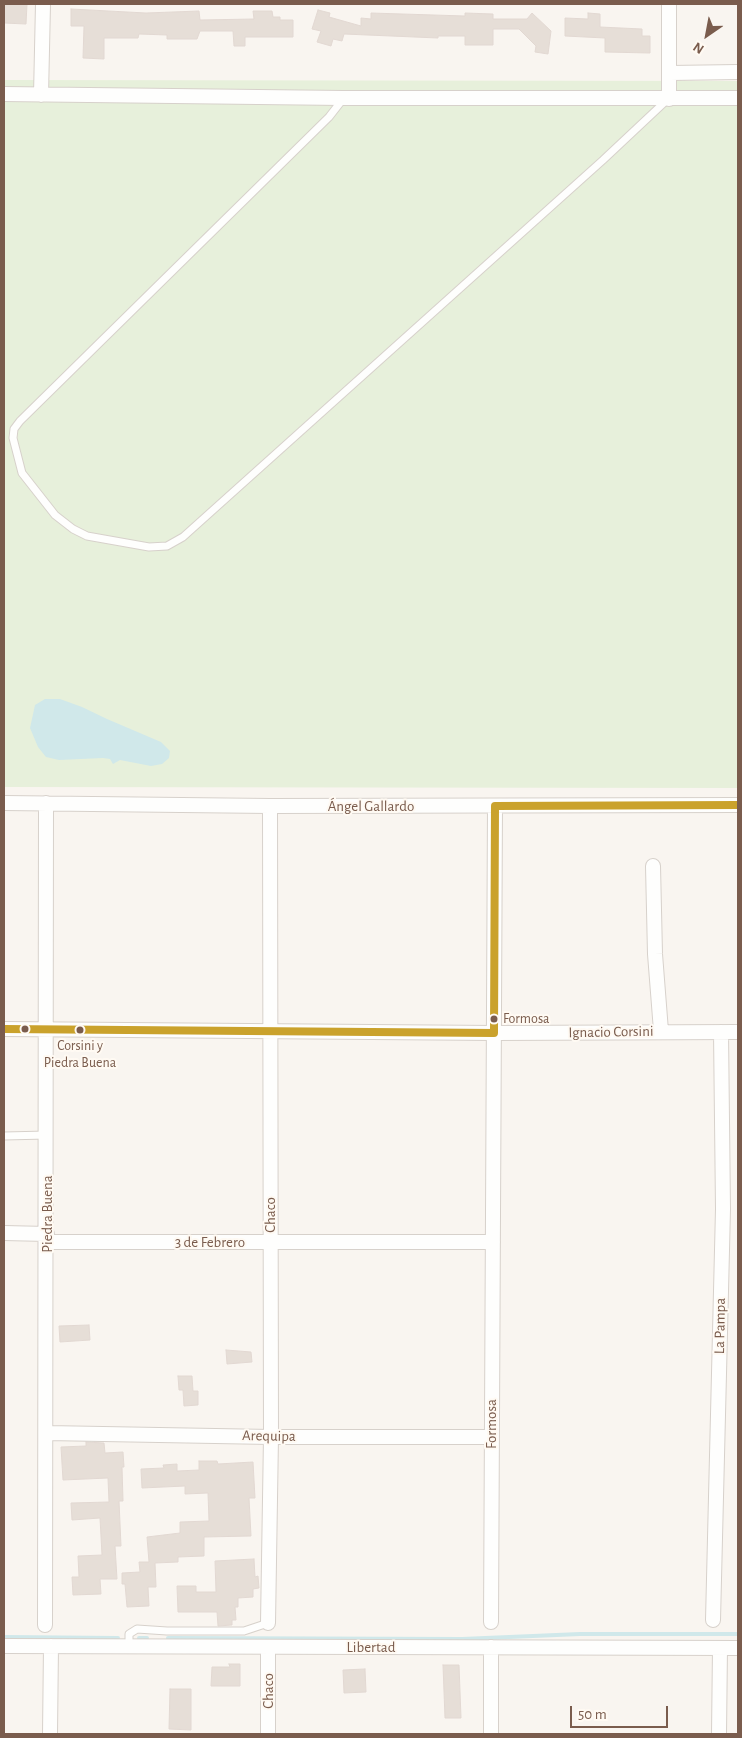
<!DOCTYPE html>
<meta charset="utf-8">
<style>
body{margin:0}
#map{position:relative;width:742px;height:1738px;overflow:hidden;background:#f9f5f0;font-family:"Alegreya Sans",sans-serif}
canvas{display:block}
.frame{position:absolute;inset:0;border:5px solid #7a5c4d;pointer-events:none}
.north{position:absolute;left:682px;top:10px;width:50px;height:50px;-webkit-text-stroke:4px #fffaf3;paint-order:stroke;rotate:213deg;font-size:14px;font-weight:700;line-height:20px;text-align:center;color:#7a5c4d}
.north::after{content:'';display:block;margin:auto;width:18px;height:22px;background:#7a5c4d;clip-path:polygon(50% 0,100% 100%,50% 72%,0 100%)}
.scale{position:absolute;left:570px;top:1706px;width:98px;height:22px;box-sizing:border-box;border:2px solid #7a5c4d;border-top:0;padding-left:6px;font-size:15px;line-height:18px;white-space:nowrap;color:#7a5c4d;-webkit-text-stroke:4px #fffaf3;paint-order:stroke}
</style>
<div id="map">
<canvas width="742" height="1738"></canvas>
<div class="frame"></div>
<div class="north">N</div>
<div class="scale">50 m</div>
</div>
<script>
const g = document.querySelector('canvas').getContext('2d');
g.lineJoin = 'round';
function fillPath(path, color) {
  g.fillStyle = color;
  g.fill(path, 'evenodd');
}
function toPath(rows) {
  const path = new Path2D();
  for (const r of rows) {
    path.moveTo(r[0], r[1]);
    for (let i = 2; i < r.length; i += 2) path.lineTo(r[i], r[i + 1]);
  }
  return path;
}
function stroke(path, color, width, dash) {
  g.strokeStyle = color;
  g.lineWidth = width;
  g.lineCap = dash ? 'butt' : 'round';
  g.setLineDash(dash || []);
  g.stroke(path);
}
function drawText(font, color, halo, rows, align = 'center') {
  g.font = font + ' "Alegreya Sans",sans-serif';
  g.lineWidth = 4;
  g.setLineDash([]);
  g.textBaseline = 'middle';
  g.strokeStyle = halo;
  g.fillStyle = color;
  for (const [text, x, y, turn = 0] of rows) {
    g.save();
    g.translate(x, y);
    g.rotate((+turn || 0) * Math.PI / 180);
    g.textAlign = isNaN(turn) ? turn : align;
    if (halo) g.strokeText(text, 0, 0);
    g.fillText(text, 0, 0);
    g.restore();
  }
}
fillPath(toPath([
 [4,80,738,81,738,788,4,787]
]), '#e7f0db');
fillPath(toPath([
 [45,699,60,699,82,707,107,719,161,742,170,751,169,758,162,764,151,766,120,760,113,764,110,759,103,758,59,760,46,757,38,747,30,728,35,705]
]), '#d0e8ea');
stroke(toPath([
 [4,1637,118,1638],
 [139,1638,147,1638],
 [168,1638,462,1639,580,1634,738,1634]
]), '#d0e8ea', 4);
const building = toPath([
 [4,4,27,4,26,24,4,23,4,4],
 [71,9,146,13,199,11,200,20,254,19,253,11,272,11,273,17,280,17,280,20,293,20,293,37,245,37,245,46,234,46,233,31,200,31,197,39,167,39,167,35,139,34,138,38,104,38,104,59,83,58,84,26,71,26,71,9],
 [318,10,330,13,329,17,361,26,361,18,371,19,371,13,465,16,465,13,493,14,493,19,527,19,532,13,551,31,548,54,535,52,536,46,519,29,493,29,493,45,465,45,465,36,438,36,438,38,344,34,342,41,333,39,331,46,317,42,321,31,312,29,318,10],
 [588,13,600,14,600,27,642,29,642,36,650,36,650,53,605,52,605,38,565,36,565,18,588,19,588,13],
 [89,1325,90,1340,60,1342,59,1326,89,1325],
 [226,1350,251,1352,252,1362,227,1364,226,1350],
 [178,1376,192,1376,193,1391,198,1391,198,1405,184,1406,183,1390,179,1390,178,1376],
 [86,1442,104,1443,105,1453,123,1452,124,1467,122,1467,123,1501,119,1501,121,1546,115,1546,117,1579,100,1579,101,1594,73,1595,72,1577,79,1577,78,1556,102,1555,100,1518,72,1520,71,1503,109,1502,108,1478,63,1480,61,1447,86,1446,86,1442],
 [199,1461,217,1461,218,1464,253,1462,255,1498,249,1498,251,1536,204,1537,204,1556,178,1557,178,1562,155,1563,156,1587,148,1587,149,1606,127,1607,125,1584,122,1584,122,1573,140,1572,139,1562,149,1562,147,1537,180,1533,180,1522,209,1521,208,1493,185,1494,185,1486,142,1488,141,1469,164,1468,163,1465,177,1464,177,1471,199,1470,199,1461],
 [254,1559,255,1577,258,1576,259,1588,253,1589,253,1597,238,1598,238,1607,235,1607,236,1620,232,1620,232,1625,218,1626,217,1612,178,1612,177,1586,196,1586,196,1592,216,1592,215,1561,254,1559],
 [229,1664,240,1664,240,1686,211,1686,212,1667,230,1667,229,1664],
 [443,1665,459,1665,461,1718,445,1718,443,1665],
 [365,1669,366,1692,344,1693,343,1670,365,1669],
 [170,1689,191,1689,191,1730,169,1729,170,1689]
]);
fillPath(building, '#e6ded7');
stroke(building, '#e2d8d2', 1);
const lane = toPath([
 [343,99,329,117,20,421,14,429,13,438,22,473,55,515,73,529,87,536,149,547,167,546,183,537,603,160,668,99],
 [4,1136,47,1135],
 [129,1646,129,1634,137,1629,167,1631,244,1631,268,1623]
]);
const street = toPath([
 [670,73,738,72],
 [4,94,343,98,738,98],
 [41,95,43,4],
 [669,99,669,4],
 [4,803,270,806,738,805],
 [653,866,655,954,661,1031],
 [4,1029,494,1033,738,1032],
 [4,1233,47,1234],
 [47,1242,493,1242],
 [47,1433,271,1437,490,1437],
 [713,1620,723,1209,721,1032],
 [491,1622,495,806],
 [268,1623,271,1437,270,806],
 [45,1625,46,803],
 [4,1646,738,1648],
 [268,1647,268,1734],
 [491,1647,491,1734],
 [50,1734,51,1646],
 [719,1734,720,1648]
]);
stroke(lane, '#d7d1cb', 9);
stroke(street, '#d7d1cb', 16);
stroke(lane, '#fefefd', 7);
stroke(street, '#fefefd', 14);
stroke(toPath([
 [495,806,738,805],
 [4,1029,494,1033],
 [494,1033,495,806]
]), '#caa22c', 8);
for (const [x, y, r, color] of [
 [494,1019,4.5,"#7a5c4d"],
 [25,1029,4.5,"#7a5c4d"],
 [80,1030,4.5,"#7a5c4d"]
]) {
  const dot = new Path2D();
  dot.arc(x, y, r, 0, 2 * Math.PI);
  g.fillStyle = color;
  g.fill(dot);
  stroke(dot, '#fffaf3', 2);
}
drawText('14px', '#7a5c4d', '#fffaf3', [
 ["Formosa",503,1019],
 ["Corsini y",80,1046,"center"],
 ["Piedra Buena",80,1063,"center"]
], 'left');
drawText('15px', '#7a5c4d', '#fffaf3', [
 ["Ángel Gallardo",371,806],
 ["Ignacio Corsini",611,1032,-1],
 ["Piedra Buena",47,1214,-90],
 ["Chaco",270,1215,-90],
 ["3 de Febrero",210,1242],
 ["La Pampa",720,1326,-89],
 ["Formosa",491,1424,-90],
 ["Arequipa",269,1436,1],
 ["Libertad",371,1647],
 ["Chaco",268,1691,-90]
]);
</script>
